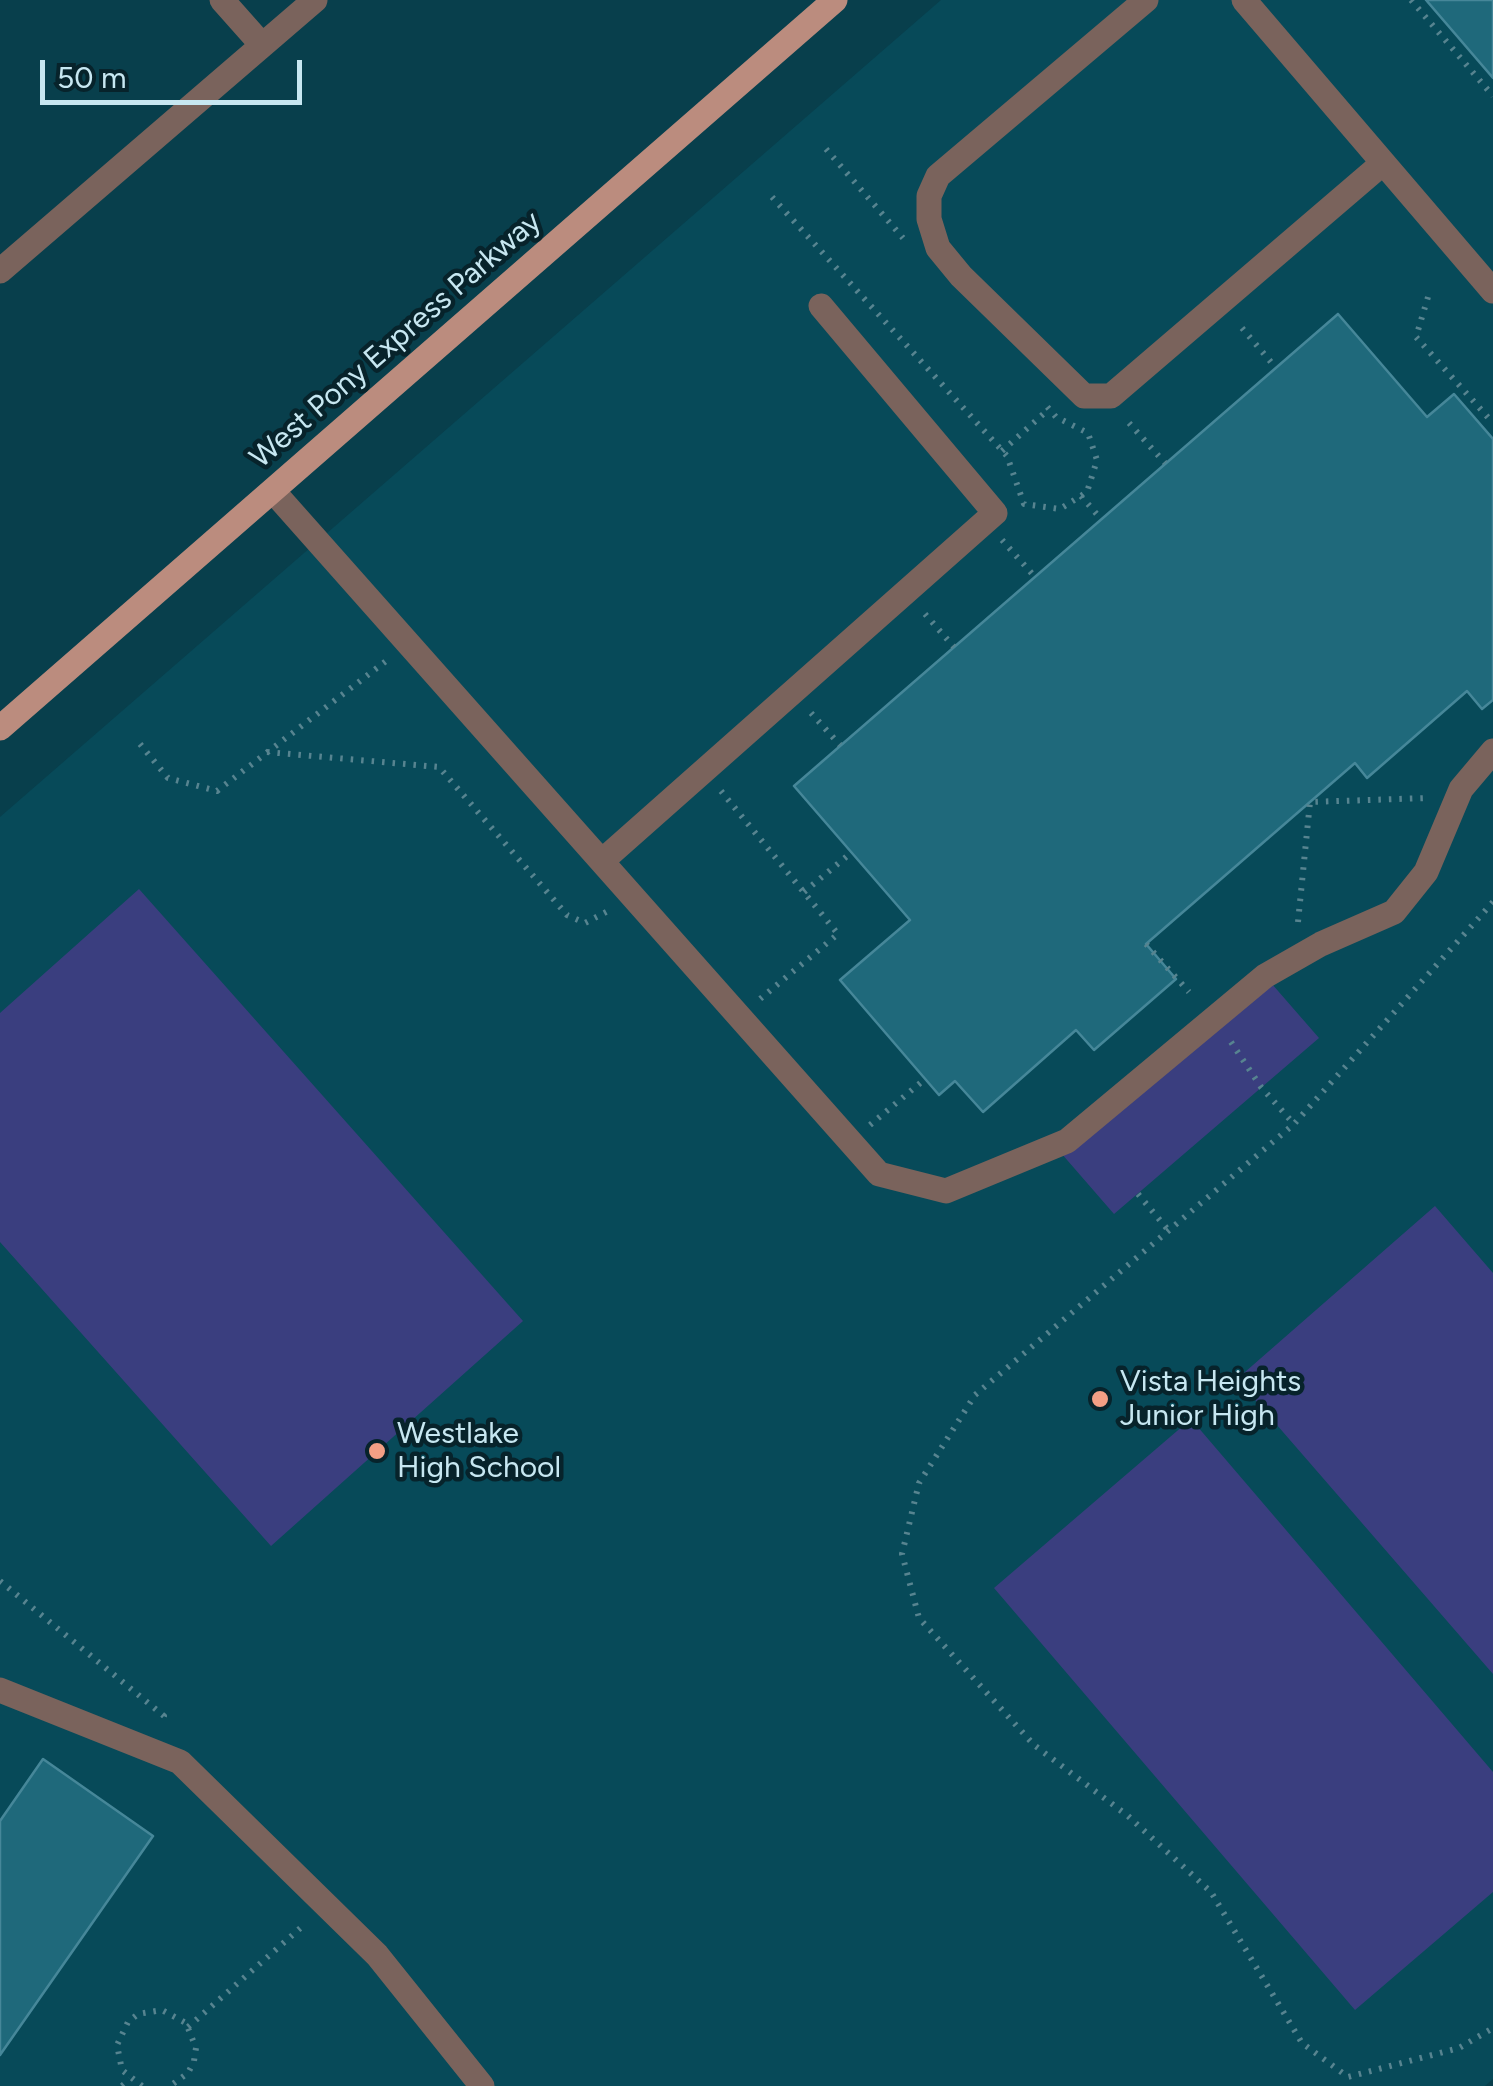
<!DOCTYPE html>
<html>
<head>
<meta charset="utf-8">
<style>
  body { margin:0 }
  #map { position:relative; width:1493px; height:2086px; overflow:hidden; background:#083f4c; font-family:Figtree,sans-serif }
  canvas { display:block }
  .scale { position:absolute; left:40px; top:60px; width:262px; height:45px; box-sizing:border-box; border:5px solid #c7e7f1; border-top:0; padding-left:12px; font-size:30px; line-height:35px; white-space:nowrap; color:#c7e7f1; -webkit-text-stroke:8px #07232b; paint-order:stroke }
</style>
</head>
<body>
<div id="map">
<canvas width="1493" height="2086"></canvas>
<div class="scale">50 m</div>
</div>
<script>
const c = document.querySelector('canvas').getContext('2d');
c.lineJoin = 'round';
function fillPath(path, color) { c.fillStyle = color; c.fill(path, 'evenodd'); }
const poly = rows => new Path2D(rows.map(r => 'M' + r).join(''));
function strokePath(path, color, width, dash) { c.strokeStyle = color; c.lineWidth = width; c.lineCap = dash ? 'butt' : 'round'; c.setLineDash(dash || []); c.stroke(path); }
function drawText(font, color, halo, rows, align = 'center') {
  c.font = font + ' Figtree,sans-serif'; c.lineWidth = 9; c.setLineDash([]); c.textBaseline = 'middle'; c.strokeStyle = halo; c.fillStyle = color; for (const [text, x, y, turn = 0] of rows) {
    c.save(); c.translate(x, y); c.rotate((+turn || 0) * Math.PI / 180); c.textAlign = isNaN(turn) ? turn : align; if (halo) c.strokeText(text, 0, 0); c.fillText(text, 0, 0); c.restore();
  }
}
fillPath(poly([
  [941,0,1493,0,1493,2079,1485,2086,0,2086,0,817]
]), '#074a59');
fillPath(poly([
  [139,889,523,1321,271,1546,0,1242,0,1013],
  [1265,976,1319,1038,1114,1214,1061,1153],
  [1435,1206,1493,1273,1493,1674,1237,1379],
  [1191,1419,1493,1772,1493,1892,1355,2010,994,1588]
]), '#3a3e7f');
const building = poly([
  [1426,0,1493,0,1493,78,1426,0],
  [1338,314,1427,417,1454,394,1493,439,1493,700,1482,709,1467,691,1367,778,1355,763,1146,944,1176,979,1094,1050,1076,1030,983,1112,955,1081,939,1095,840,980,910,920,794,786,1338,314],
  [43,1759,153,1836,0,2055,0,1821,43,1759]
]);
fillPath(building, '#1f697b');
strokePath(building, '#468799', 2.5);
strokePath(poly([
  [1411,0,1493,96],
  [826,149,903,238],
  [772,197,1007,456,1024,504,1060,509,1087,492,1097,460,1088,433,1056,417,1044,403],
  [1428,297,1416,337,1493,423],
  [1242,328,1276,368],
  [1129,423,1165,463],
  [1002,451,1049,409],
  [1081,496,1101,519],
  [1002,540,1035,577],
  [925,614,954,647],
  [811,713,840,745],
  [140,744,168,778,217,791,386,661],
  [267,752,439,767,567,915,585,923,608,911],
  [721,791,838,934,760,999],
  [804,892,852,852],
  [1493,902,1294,1124,975,1395,919,1483,902,1554,919,1618,1034,1745,1128,1816,1211,1892,1302,2043,1348,2077,1459,2048,1493,2028],
  [1298,922,1310,802,1427,798],
  [1146,944,1189,992],
  [1231,1042,1261,1087,1294,1124],
  [870,1125,925,1079],
  [1138,1194,1169,1231],
  [0,1581,164,1716,161,1722],
  [188,2027,305,1924],
  [122,2086,130,2079],
  [142,2086,122,2070,117,2045,128,2022,138,2014,162,2010,186,2023,196,2048,194,2061,188,2073,170,2086]
]), '#578490', 6, [2.5, 8]);
strokePath(poly([
  [222,0,262,45],
  [1146,0,938,176,929,196,929,219,938,248,961,276,1084,396,1111,396,1383,163],
  [1244,0,1493,291],
  [0,271,315,0],
  [273,491,879,1174,946,1191,1067,1141,1265,976,1321,944,1394,912,1426,872,1461,789,1493,751],
  [602,861,995,513,821,306],
  [0,1690,180,1762,377,1955,482,2086]
]), '#7a635c', 25);
strokePath(poly([
  [0,728,835,0]
]), '#bb8c7e', 25);
for (const [x, y, r, color] of [
  [1100,1399,10,"#f39f85"],
  [377,1451,10,"#f39f85"]
]) { const dot = new Path2D(); dot.arc(x, y, r, 0, 2 * Math.PI); c.fillStyle = color; c.fill(dot); strokePath(dot, '#07232b', 4); }
drawText('30px', '#c7e7f1', '#07232b', [
  ["West Pony Express Parkway",396,340,-41]
]);
drawText('30px', '#c7e7f1', '#07232b', [
  ["Vista Heights",1120,1382],
  ["Junior High",1120,1416],
  ["Westlake",397,1434],
  ["High School",397,1468]
], 'left');
</script>
</body>
</html>
